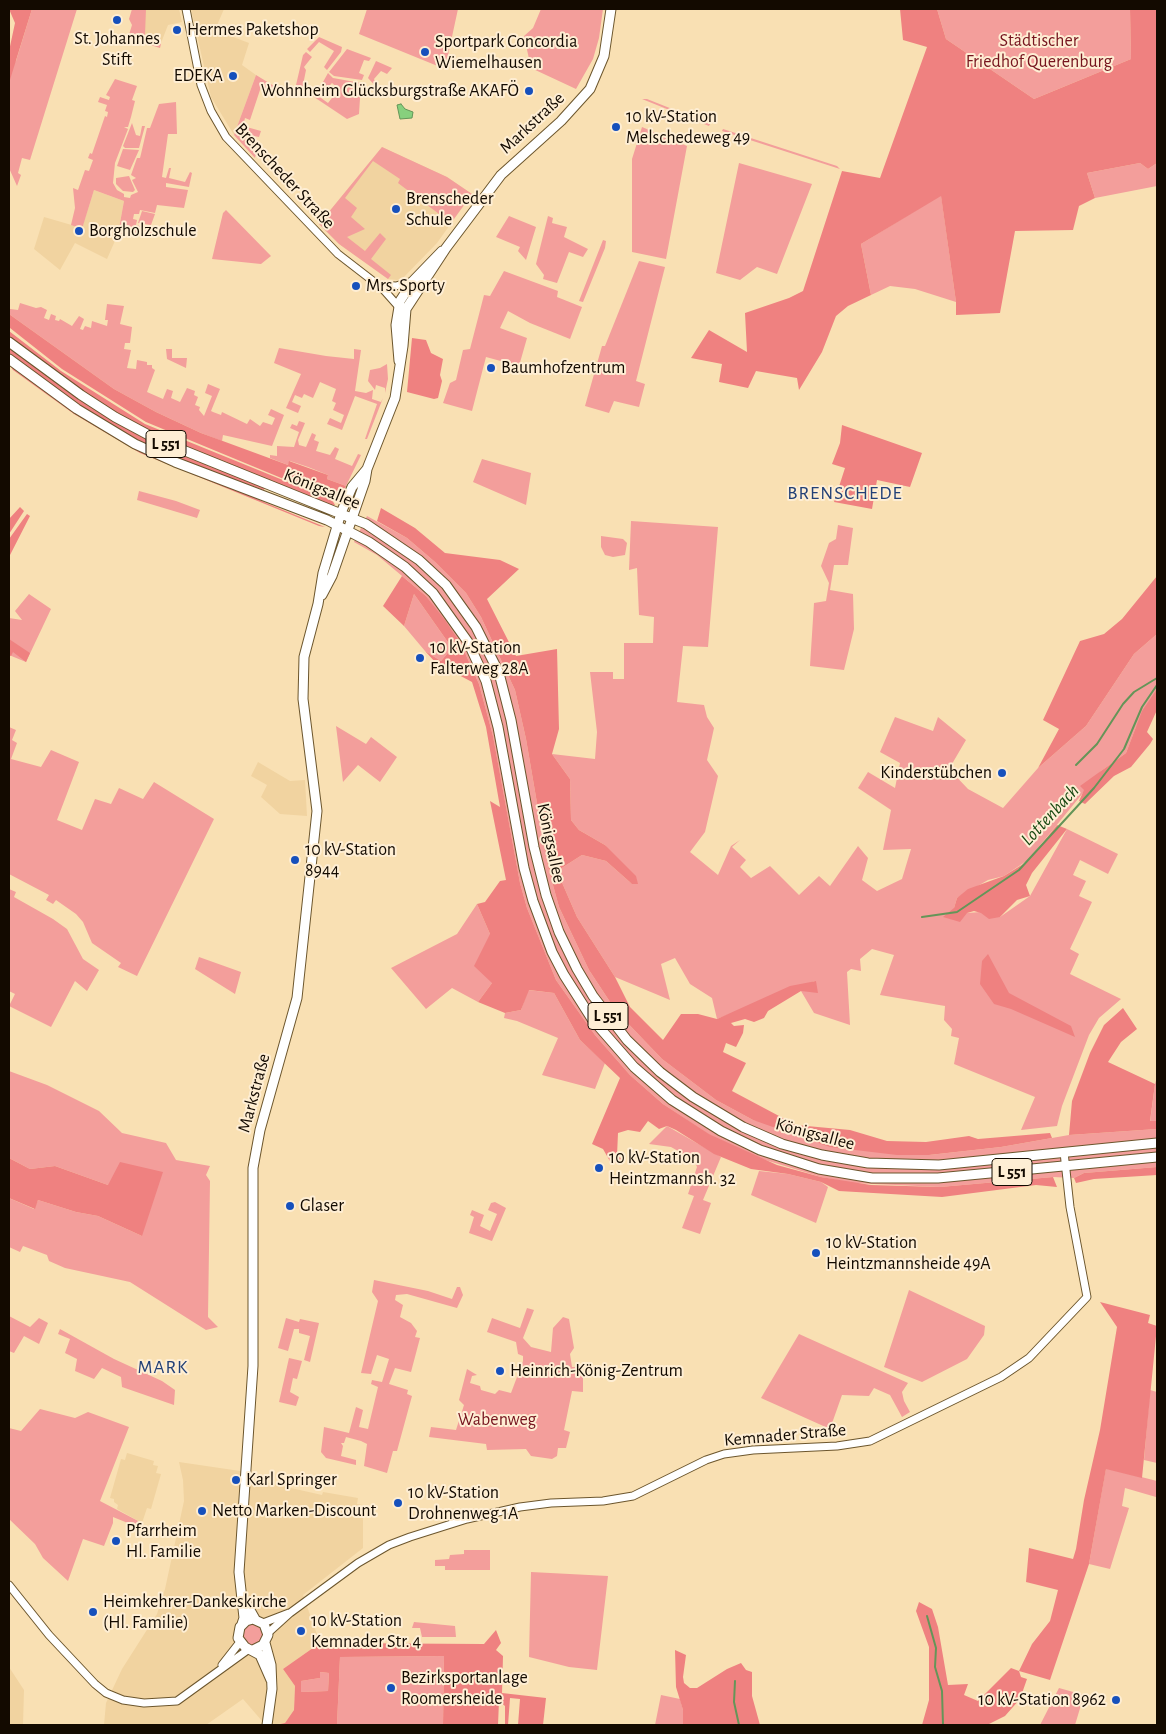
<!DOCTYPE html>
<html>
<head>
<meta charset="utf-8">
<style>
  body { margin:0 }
  #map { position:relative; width:1166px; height:1734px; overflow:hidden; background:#f9e0b3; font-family:"Alegreya Sans",sans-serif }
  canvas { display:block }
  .frame { position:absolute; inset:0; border:10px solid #130a00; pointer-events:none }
</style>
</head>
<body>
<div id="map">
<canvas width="1166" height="1734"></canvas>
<div class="frame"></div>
</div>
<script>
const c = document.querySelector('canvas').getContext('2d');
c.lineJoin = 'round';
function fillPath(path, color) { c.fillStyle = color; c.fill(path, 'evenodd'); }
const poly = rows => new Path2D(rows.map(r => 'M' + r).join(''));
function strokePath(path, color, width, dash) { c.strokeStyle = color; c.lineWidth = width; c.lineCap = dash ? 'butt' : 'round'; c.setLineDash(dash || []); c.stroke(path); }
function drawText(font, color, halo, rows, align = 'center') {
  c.font = font + ' "Alegreya Sans",sans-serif'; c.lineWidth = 4; c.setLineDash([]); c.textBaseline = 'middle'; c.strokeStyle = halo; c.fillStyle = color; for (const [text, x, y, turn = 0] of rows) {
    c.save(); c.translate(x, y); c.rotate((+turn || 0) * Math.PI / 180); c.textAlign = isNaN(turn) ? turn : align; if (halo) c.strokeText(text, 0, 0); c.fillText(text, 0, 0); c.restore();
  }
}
fillPath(poly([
  [145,9,179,9,182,22,168,25,161,43,145,35],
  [191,9,224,9,215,30,249,43,242,65,256,75,234,135,211,97],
  [382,147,447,177,472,194,437,243,403,278,397,280,388,279,339,244,319,224],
  [94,190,124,201,118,234,107,259,75,243,60,270,34,249,44,217,82,228],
  [258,762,290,781,305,780,307,816,280,814,261,797,267,785,251,776],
  [127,1453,154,1461,153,1465,158,1466,156,1473,161,1474,151,1509,147,1508,142,1523,117,1509,118,1505,114,1502,114,1499,110,1498,121,1459,125,1460],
  [179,1462,247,1472,251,1479,322,1495,323,1492,358,1498,357,1504,363,1505,363,1548,303,1595,320,1643,283,1669,295,1686,294,1710,285,1723,275,1724,262,1721,243,1699,206,1725,104,1725,106,1703,122,1669,157,1614,165,1589,184,1501,183,1480],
  [9,1667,24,1690,23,1725,9,1725]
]), '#f1d3a0');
fillPath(poly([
  [32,9,77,9,30,160,22,158,18,173,21,175,17,186,9,168,9,64,16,61],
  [132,9,146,9,145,35,161,44,160,48,128,38,132,25,129,19],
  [367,9,458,9,445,69,359,34],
  [541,9,603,9,599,38,593,59,576,89,531,68,524,36,533,28],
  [937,9,1130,9,1131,59,1034,99,946,39],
  [319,37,342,47,341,52,327,70,324,67,334,51,319,42,310,52,307,49],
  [347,49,371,58,369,61,364,60,359,73,364,75,362,80,334,76,329,72],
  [306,52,312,57,304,67,306,70,303,85,328,103,339,89,332,83,327,88,325,86,323,82,328,73,333,78,361,83,359,114,347,119,296,85,303,55],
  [376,61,392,68,387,74,381,71,374,79,379,90,368,78],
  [256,75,279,89,278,92,261,87,250,120,245,118,243,126,261,131,259,137,254,136,252,141,258,143,255,158,234,135],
  [115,79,137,86,132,100,135,101,131,117,128,127,124,127,128,129,115,163,113,183,117,190,124,194,124,197,130,198,131,195,138,192,132,180,136,178,131,175,137,158,140,158,141,154,147,128,150,128,159,104,176,102,177,134,168,134,162,177,166,178,169,168,171,168,169,178,185,182,190,172,192,173,189,187,166,183,166,187,188,190,184,208,157,205,155,213,140,210,139,214,134,214,133,219,137,220,136,225,151,229,151,231,153,232,152,237,118,234,124,201,94,190,82,229,71,225,75,208,73,188,78,190,85,170,89,171,93,160,88,158,90,153,92,154,105,116,107,117,108,112,105,111,107,105,98,102,100,97,109,100,110,97,106,95],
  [642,99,647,99,710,124,709,126],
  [132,123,136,135,140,136,142,126,145,126,139,148,125,148,123,146],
  [642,127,687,146,666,259,632,252,632,159],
  [723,129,837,166,840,169,722,131],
  [382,147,447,177,472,194,451,223,398,183,400,179,373,161,345,198,357,208,351,217,365,229,347,237,365,251,380,233,386,239,371,259,391,275,388,279,339,244,319,224],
  [123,149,139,150,130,170,117,166],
  [739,163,812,184,777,274,757,267,740,280,716,273],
  [1140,163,1148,169,1157,163,1157,186,1095,198,1087,173],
  [129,176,135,190,133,192,123,191,116,184,116,178],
  [941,195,956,302,915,289,890,286,871,295,861,244],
  [226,210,271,256,261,264,212,259,223,213],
  [142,211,155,214,151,225,138,223],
  [509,216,536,227,526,260,518,251,520,247,496,237],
  [548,216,553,218,552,223,567,227,564,237,588,249,583,257,569,252,557,283,543,279,544,275,536,264],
  [603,240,606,241,605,248,583,302,579,301],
  [639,261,665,267,636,381,645,384,639,407,614,401,609,413,585,406,602,346,605,346],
  [504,271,558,291,557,297,582,307,570,339,530,323,508,311,500,328,527,338,519,366,486,357,472,411,443,403,450,383,456,380,463,350,470,349,484,295,490,296],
  [20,303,36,308,41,307,47,310,44,318,49,320,51,314,56,316,55,320,59,321,60,319,72,326,79,316,84,319,80,329,83,330,85,326,91,328,92,321,107,326,108,320,105,320,107,304,124,306,120,324,132,327,130,343,125,343,124,349,131,350,127,368,136,369,137,360,147,362,147,365,152,365,152,368,155,370,147,392,163,399,167,389,173,391,171,398,180,402,187,388,195,391,194,395,198,397,195,405,200,407,199,410,204,416,212,396,205,393,208,384,220,389,211,411,213,412,221,415,222,412,247,424,250,419,260,426,263,422,272,425,275,418,268,415,271,409,284,415,272,446,223,435,222,441,201,433,156,412,114,389,9,314,10,309,18,310],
  [279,348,326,356,354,359,354,349,361,350,355,391,366,393,373,390,372,399,381,402,383,398,367,439,365,439,377,404,355,396,342,430,327,424,330,418,341,423,344,415,333,410,336,403,332,401,336,389,320,382,313,398,304,394,302,398,295,395,292,402,301,406,298,413,286,408,301,374,274,363],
  [166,349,172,349,172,358,187,358,186,368,167,359],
  [387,364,388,379,385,393,385,388,376,385,375,390,368,381,370,370,380,368],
  [299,421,305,423,298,440,299,445,306,447,312,433,316,435,314,440,319,442,316,451,330,455,335,447,339,449,335,459,352,466,358,454,361,455,346,486,327,479,328,475,308,467,290,461,288,465,270,458,270,455,277,456,277,446,294,447,299,432,290,428,292,424,297,426],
  [482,459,531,473,526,505,473,482],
  [139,491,176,501,200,510,197,518,137,500],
  [367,516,407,538,435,562,466,593,481,617,515,690,526,739,548,867,559,907,589,970,616,1011,662,1059,716,1100,753,1120,929,1155,1001,1147,1069,1135,1157,1129,1157,1167,1084,1173,1074,1178,1053,1177,940,1187,852,1183,821,1177,762,1159,708,1134,663,1104,630,1075,595,1035,556,980,527,908,520,883,493,736,479,684,461,644,426,596,377,555,354,542],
  [631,521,718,527,708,647,683,646,677,702,704,705,707,717,714,728,707,760,718,776,705,832,690,852,718,875,731,846,740,840,732,847,746,860,740,867,751,878,770,866,799,895,819,876,830,886,858,846,868,858,862,880,877,891,902,879,911,849,883,850,891,810,858,788,868,772,895,788,900,763,880,752,895,717,933,731,938,717,966,740,949,769,968,789,1003,808,1038,768,1086,726,1134,654,1157,634,1157,692,1136,727,1126,753,1101,771,1028,860,1004,876,988,880,957,898,954,908,967,913,981,912,1000,917,1030,896,1067,829,1118,854,1108,874,1080,860,1073,875,1086,881,1079,896,1092,902,1070,949,1079,954,1070,974,1121,999,1099,1018,1089,1035,1062,1106,1057,1126,1021,1130,1035,1097,954,1064,959,1038,951,1036,952,1029,944,1020,945,1006,880,995,894,955,872,949,860,959,861,971,851,969,847,972,850,1025,814,1013,801,991,815,981,717,1019,712,998,690,984,675,958,661,964,670,1000,615,977,577,917,557,871,582,855,606,861,632,884,605,845,579,830,571,820,570,779,552,754,595,759,597,732,590,672,613,672,613,679,624,679,624,643,653,643,654,617,639,615,637,568,629,570],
  [838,525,853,528,848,565,834,565,830,590,853,594,854,629,844,670,810,666,814,603,826,601,829,583,821,566,829,543,836,539],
  [601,536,623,539,627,543,625,555,613,557,605,555,601,547],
  [29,594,51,609,26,662,9,655,9,618,22,620,15,611],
  [414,594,452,648,441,661,425,651,404,626],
  [336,726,366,744,371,737,397,757,380,782,358,765,343,782],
  [9,727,16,730,12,740,17,743,11,759,41,767,51,750,79,762,57,820,82,830,95,799,111,804,119,788,143,799,154,782,214,819,137,976,118,967,121,963,92,943,83,922,76,914,56,900,53,904,46,900,49,895,9,874],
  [9,889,16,892,14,897,53,919,67,929,83,959,99,970,87,991,75,981,51,1027,9,1006,15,994,9,991],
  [477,904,490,934,492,983,478,1002,452,988,426,1009,391,968,457,934],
  [199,957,241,972,235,994,195,969],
  [528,990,554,993,580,1040,605,1063,595,1089,542,1075,558,1038,517,1021,504,1018,505,1013,521,1010],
  [9,1071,47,1085,99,1111,122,1133,166,1143,176,1160,210,1166,206,1175,210,1181,208,1317,218,1327,206,1330,130,1282,65,1268,49,1261,47,1255,23,1246,20,1252,9,1247,9,1198,34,1209,38,1200,76,1212,98,1216,142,1236,108,1185,55,1166,30,1169,9,1158],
  [1157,1077,1157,1121,1150,1122,1155,1084],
  [667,1126,721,1157,703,1200,711,1203,700,1234,682,1228,694,1196,688,1194,697,1167,694,1160,671,1147,649,1144],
  [759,1171,788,1174,821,1182,828,1187,816,1223,751,1195],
  [495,1202,506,1208,492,1241,469,1233,474,1217,470,1215,472,1210,484,1215,480,1226,490,1231,497,1214,488,1210,491,1203],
  [374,1280,428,1291,452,1299,457,1287,460,1287,463,1295,457,1308,407,1294,396,1295,395,1300,403,1305,400,1317,411,1323,417,1331,415,1337,420,1338,411,1372,395,1368,389,1384,408,1390,407,1394,412,1396,397,1451,393,1451,387,1473,364,1466,367,1444,361,1441,346,1437,344,1443,341,1443,343,1446,341,1456,356,1460,356,1465,326,1458,321,1452,324,1427,349,1433,356,1407,363,1410,359,1427,368,1429,378,1387,371,1384,372,1380,382,1382,389,1359,377,1355,371,1374,361,1373,378,1301,372,1292],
  [909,1290,985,1326,984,1335,967,1359,922,1382,884,1367],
  [527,1308,534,1310,523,1338,531,1347,551,1352,553,1328,563,1317,569,1319,574,1348,570,1354,572,1367,575,1367,576,1372,583,1377,583,1392,572,1391,564,1430,570,1432,566,1448,558,1448,557,1456,552,1459,531,1456,526,1449,487,1450,486,1444,429,1437,431,1427,456,1430,464,1405,459,1400,467,1369,477,1375,472,1376,470,1383,480,1386,481,1390,495,1394,499,1390,511,1393,523,1361,523,1356,518,1354,516,1342,487,1332,492,1318,520,1328],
  [9,1316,30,1327,39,1318,48,1323,39,1344,24,1336,14,1353,9,1351],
  [286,1318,299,1322,300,1319,319,1323,310,1362,304,1360,310,1336,299,1333,299,1329,294,1329,288,1351,278,1348],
  [60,1329,114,1359,162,1381,175,1390,174,1405,122,1387,121,1377,102,1368,94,1379,75,1371,77,1359,65,1353,70,1339,58,1334],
  [799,1334,908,1383,902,1392,904,1401,910,1412,902,1417,890,1395,874,1388,869,1396,842,1395,830,1429,761,1398],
  [289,1358,302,1361,297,1379,293,1378,290,1392,299,1397,296,1406,279,1402],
  [1150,1390,1157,1392,1157,1463,1144,1460],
  [40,1409,75,1418,88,1412,129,1427,100,1501,142,1523,145,1530,113,1517,113,1523,104,1546,83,1539,68,1581,43,1558,35,1544,9,1519,9,1428,21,1431],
  [1106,1468,1157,1481,1156,1497,1125,1488,1122,1506,1129,1508,1110,1569,1089,1564],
  [464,1550,490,1550,490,1570,445,1570,445,1566,435,1566,435,1560,449,1559,450,1555,464,1554],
  [531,1572,608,1576,597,1670,569,1667,529,1657],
  [253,1622,263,1629,263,1641,252,1647,242,1641,242,1628],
  [414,1622,455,1626,456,1637,422,1637,420,1628,412,1628],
  [444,1656,443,1725,337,1725,340,1657],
  [320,1672,329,1673,328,1691,301,1692,301,1681,320,1678],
  [1059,1688,1084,1695,1075,1725,1040,1725],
  [661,1695,680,1699,683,1710,683,1725,655,1725]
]), '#f39e9b');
fillPath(poly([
  [9,9,32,9,9,83,9,51,15,23],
  [900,9,937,9,946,39,1034,99,1131,59,1130,9,1157,9,1157,163,1148,169,1140,163,1087,173,1095,198,1079,206,1073,230,1015,231,1000,313,956,315,956,302,941,196,861,244,871,295,848,306,836,316,822,352,799,390,797,378,756,371,748,388,719,382,722,364,691,358,709,330,747,352,745,313,789,298,803,291,842,171,880,178,927,47,903,40],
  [9,314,114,389,156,412,201,433,288,465,289,461,328,475,327,479,346,486,342,495,337,499,332,499,146,422,62,369,10,328],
  [9,331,61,371,145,424,332,500,335,505,328,505,182,446,134,425,83,393,9,338],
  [412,338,426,340,431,353,443,359,440,375,442,381,438,398,434,399,407,392],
  [9,347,97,410,265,487,264,490,176,459,137,441,63,396,9,355],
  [9,364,91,422,266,503,325,527,319,526,140,453,74,414,13,370],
  [842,425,922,453,910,487,877,480,872,509,834,502,845,468,832,464,840,443],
  [20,507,24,511,9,534,9,519],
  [381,508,415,528,445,553,500,560,519,569,487,599,516,656,557,649,559,729,552,754,570,779,571,820,579,830,605,845,636,876,638,884,632,884,606,861,582,855,557,871,577,917,615,977,630,1007,663,1040,681,1014,698,1014,717,1019,790,986,816,981,818,993,801,991,768,1011,764,1018,754,1022,745,1019,731,1023,734,1026,744,1025,743,1033,736,1047,726,1043,723,1052,746,1063,732,1091,796,1125,850,1130,887,1141,926,1142,969,1136,978,1139,1050,1133,1052,1138,1001,1147,929,1155,897,1155,830,1147,753,1120,716,1100,662,1059,616,1011,589,970,559,907,548,867,526,739,515,690,481,617,466,593,435,562,407,538,377,521],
  [27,514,30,516,9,557,9,539],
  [402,576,426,596,445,620,461,644,479,684,493,736,520,883,527,908,556,980,595,1035,630,1075,663,1104,709,1134,777,1165,821,1177,871,1185,940,1187,1053,1177,1057,1187,1036,1185,942,1197,839,1191,821,1182,788,1174,751,1169,714,1154,676,1130,667,1126,659,1129,648,1121,640,1132,628,1130,618,1133,617,1156,623,1159,621,1163,611,1163,603,1149,592,1144,620,1078,580,1040,554,993,529,990,521,1010,505,1013,478,1002,492,983,474,966,490,934,477,904,485,902,500,881,506,880,490,801,500,807,486,727,472,682,436,663,425,651,441,661,452,648,414,594,404,626,383,606],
  [1157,576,1157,634,1134,654,1086,726,1038,768,1059,729,1043,720,1080,641,1104,634,1122,619],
  [9,639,30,653,26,662,13,652,11,656,9,655],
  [1157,689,1157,710,1147,732,1153,739,1150,744,1131,767,1114,776,1085,804,1079,801,1084,790,1080,786,1126,753,1142,711],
  [1057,825,1067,829,1032,873,1026,885,1030,896,1017,900,1000,917,989,919,981,913,974,911,967,913,960,922,943,917,954,908,957,898,968,889,1004,876,1028,861],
  [988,954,1009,993,1071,1026,1075,1037,1011,1009,994,1004,980,984,982,961],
  [1123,1008,1137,1029,1121,1042,1108,1062,1155,1084,1150,1121,1157,1121,1157,1129,1069,1135,1072,1101,1090,1053,1104,1025],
  [9,1158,30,1169,55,1166,108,1185,120,1162,163,1172,142,1236,98,1216,76,1212,38,1200,35,1209,9,1198],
  [1157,1167,1157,1175,1094,1179,1076,1183,1074,1178,1084,1173],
  [1100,1302,1150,1315,1148,1323,1157,1326,1142,1478,1106,1469,1089,1564,1050,1680,1019,1671,1021,1677,1027,1679,1020,1699,1005,1716,987,1725,922,1725,929,1700,929,1647,916,1611,919,1602,932,1609,938,1627,948,1685,968,1684,964,1695,978,1701,1011,1668,1019,1671,1032,1644,1050,1621,1058,1590,1026,1582,1029,1548,1073,1559,1076,1549,1084,1500,1100,1430,1117,1327],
  [496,1630,501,1643,496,1650,503,1656,502,1693,546,1698,543,1725,518,1725,520,1699,510,1698,508,1725,505,1725,505,1706,499,1701,498,1725,443,1725,444,1656,340,1657,337,1725,275,1725,285,1723,294,1710,295,1686,283,1669,320,1643,484,1644],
  [320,1672,329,1673,328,1691,301,1692,301,1681,320,1678],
  [675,1650,686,1655,683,1677,684,1683,690,1688,697,1688,727,1669,741,1663,746,1670,752,1672,752,1696,760,1725,683,1725,683,1710,676,1687]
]), '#ef8180');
const water = poly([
  [401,104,405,109,413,112,412,118,400,119,397,105,401,104]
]);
fillPath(water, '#87d07d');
strokePath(water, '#649558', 1);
strokePath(poly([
  [1076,765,1097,744,1123,704,1134,692,1157,678],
  [922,917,957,912,1019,870,1094,788,1124,749,1142,707,1157,685],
  [927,1616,936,1648,935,1667,942,1691,943,1725],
  [735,1681,734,1702,739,1725]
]), '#649558', 2);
const minor = poly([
  [186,9,201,85,211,111,226,137,338,254,382,288,398,306],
  [378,285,396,286,413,281],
  [9,1585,49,1635,95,1684,106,1693,123,1700,144,1703,177,1701,249,1649],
  [263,1623,289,1613],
  [268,1633,290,1613,358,1563,389,1545,410,1537,467,1519,520,1507,551,1503,603,1501,633,1496,706,1460,724,1454,753,1450,837,1446,870,1441,1001,1377,1029,1358,1087,1297,1070,1207,1064,1152],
  [222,1665,240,1642]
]);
const major = poly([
  [9,342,81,395,115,417,158,440,366,524,419,560,446,585,476,627,499,673,511,720,534,847,546,895,559,932,577,969,593,996,627,1040,660,1072,693,1097,743,1127,782,1144,822,1155,868,1163,939,1165,1157,1143],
  [9,359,77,409,135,444,175,462,327,520,369,542,405,567,433,593,468,642,486,681,498,727,524,868,533,901,552,952,564,975,592,1019,634,1067,672,1100,721,1131,760,1150,819,1169,872,1178,938,1178,1157,1157],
  [399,361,396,325,400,301,413,281,442,251],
  [322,595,332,576,365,481,367,469,395,398,403,346,406,309,446,248,501,175,561,121,590,89,604,56,611,9],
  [242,1596,255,1619],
  [242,1624,244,1618,239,1572,253,1366,253,1168,260,1130,297,998,317,811,303,699,304,657,318,604,323,573,341,513,352,487,367,469],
  [265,1643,271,1665,272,1689,267,1725],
  [253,1650,263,1645,268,1635,264,1624,253,1619,246,1621,240,1627,238,1638,245,1647,260,1655,271,1680]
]);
strokePath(minor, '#6c562d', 9);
strokePath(major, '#6c562d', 11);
strokePath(minor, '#fff', 7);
strokePath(major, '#fff', 9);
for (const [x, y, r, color] of [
  [117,20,5,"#1650bc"],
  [177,30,5,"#1650bc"],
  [425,52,5,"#1650bc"],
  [233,76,5,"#1650bc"],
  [529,91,5,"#1650bc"],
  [616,127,5,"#1650bc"],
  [396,209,5,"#1650bc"],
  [79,231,5,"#1650bc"],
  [356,286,5,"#1650bc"],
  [491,368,5,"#1650bc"],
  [420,658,5,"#1650bc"],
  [1002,773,5,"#1650bc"],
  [295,860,5,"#1650bc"],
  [599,1168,5,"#1650bc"],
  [290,1206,5,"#1650bc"],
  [816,1253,5,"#1650bc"],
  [500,1371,5,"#1650bc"],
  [236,1480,5,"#1650bc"],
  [398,1503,5,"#1650bc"],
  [202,1511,5,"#1650bc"],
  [116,1541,5,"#1650bc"],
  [93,1612,5,"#1650bc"],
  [301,1631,5,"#1650bc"],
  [391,1688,5,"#1650bc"],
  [1116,1700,5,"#1650bc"]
]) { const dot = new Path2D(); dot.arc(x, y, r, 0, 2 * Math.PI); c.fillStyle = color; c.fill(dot); strokePath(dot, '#feeed4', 2); }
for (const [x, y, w] of [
  [166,444,40],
  [608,1016,40],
  [1012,1172,40]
]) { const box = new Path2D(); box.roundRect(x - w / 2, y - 13.5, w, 27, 4); c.fillStyle = '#feeed4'; c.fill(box); strokePath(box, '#130a00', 1); }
drawText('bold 16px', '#130a00', null, [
  ["L 551",166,444],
  ["L 551",608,1016],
  ["L 551",1012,1172]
]);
drawText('18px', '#130a00', '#feeed4', [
  ["Hermes Paketshop",187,30],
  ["St. Johannes",117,39,"center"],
  ["Stift",117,60,"center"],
  ["Sportpark Concordia",435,42],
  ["Wiemelhausen",435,63],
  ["EDEKA",223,76,"right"],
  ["Wohnheim Glücksburgstraße AKAFÖ",519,91,"right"],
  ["10 kV-Station",626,117],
  ["Melschedeweg 49",626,138],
  ["Brenscheder",406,199],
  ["Schule",406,220],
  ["Borgholzschule",89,231],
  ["Mrs. Sporty",366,286],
  ["Baumhofzentrum",501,368],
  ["10 kV-Station",430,648],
  ["Falterweg 28A",430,669],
  ["Kinderstübchen",992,773,"right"],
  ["10 kV-Station",305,850],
  ["8944",305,871],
  ["10 kV-Station",609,1158],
  ["Heintzmannsh. 32",609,1179],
  ["Glaser",300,1206],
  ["10 kV-Station",826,1243],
  ["Heintzmannsheide 49A",826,1264],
  ["Heinrich-König-Zentrum",510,1371],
  ["Karl Springer",246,1480],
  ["10 kV-Station",408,1493],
  ["Drohnenweg 1A",408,1514],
  ["Netto Marken-Discount",212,1511],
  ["Pfarrheim",126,1531],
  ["Hl. Familie",126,1552],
  ["Heimkehrer-Dankeskirche",103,1602],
  ["(Hl. Familie)",103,1623],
  ["10 kV-Station",311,1621],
  ["Kemnader Str. 4",311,1642],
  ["Bezirksportanlage",401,1678],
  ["Roomersheide",401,1699],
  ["10 kV-Station 8962",1106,1700,"right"]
], 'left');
drawText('18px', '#76141e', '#feeed4', [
  ["Städtischer",1039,41],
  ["Friedhof Querenburg",1039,62],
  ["Wabenweg",497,1420]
]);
drawText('18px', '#130a00', '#feeed4', [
  ["Markstraße",532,123,-43],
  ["Brenscheder Straße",285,176,47],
  ["Königsallee",322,489,22],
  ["Königsallee",551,843,78],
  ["Markstraße",254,1093,-75],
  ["Königsallee",815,1134,15],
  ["Kemnader Straße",785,1435,-5]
]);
c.letterSpacing = '1px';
drawText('19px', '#224076', '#feeed4', [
  ["BRENSCHEDE",845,493],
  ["MARK",163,1367]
]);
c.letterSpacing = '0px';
drawText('italic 19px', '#164710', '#feeed4', [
  ["Lottenbach",1050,815,-47]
]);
</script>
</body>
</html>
